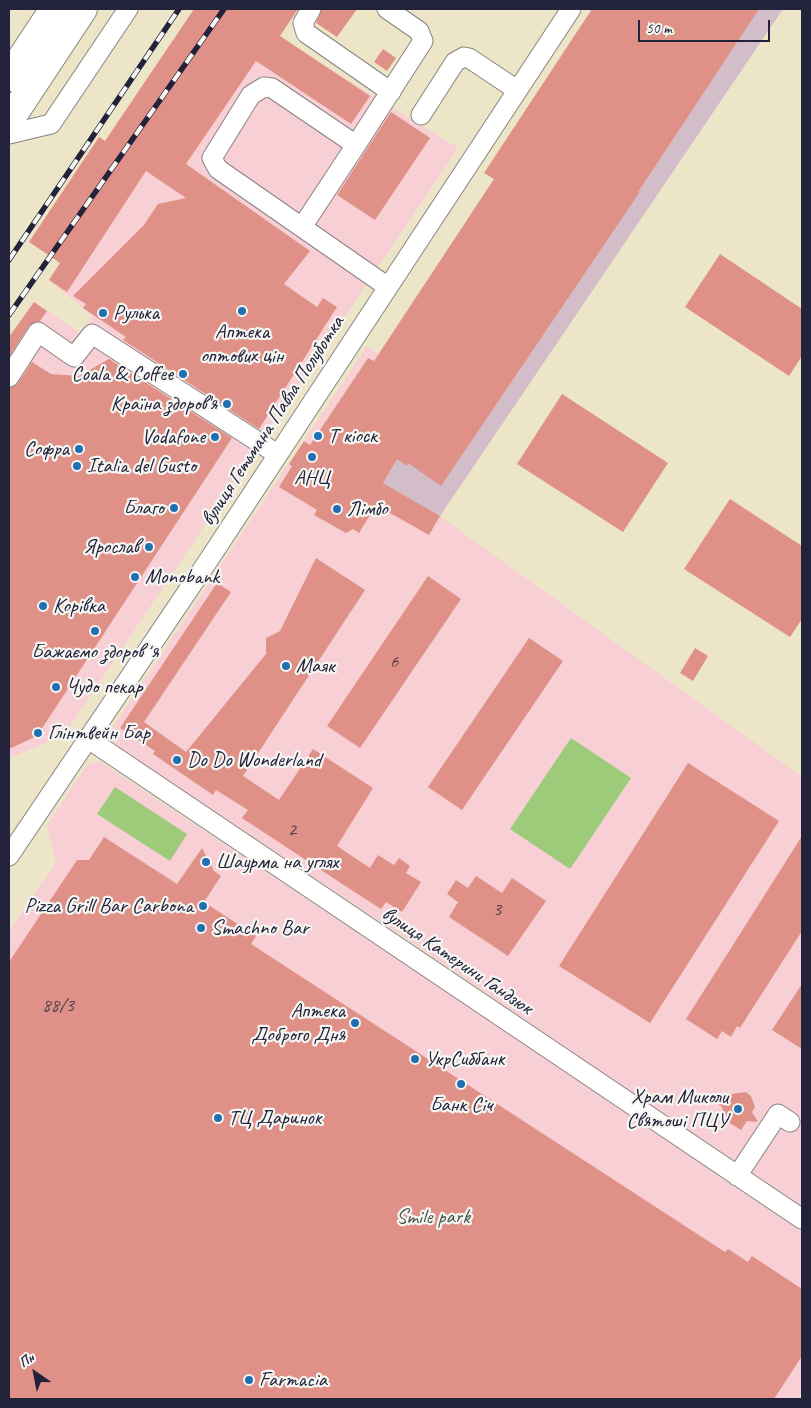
<!DOCTYPE html>
<html>
<head>
<meta charset="utf-8">
<style>
  body { margin:0 }
  #map { position:relative; width:811px; height:1408px; overflow:hidden; background:#ece5c8; font-family:Caveat,sans-serif }
  canvas { display:block }
  .frame { position:absolute; inset:0; border:10px solid #22223b; pointer-events:none }
  .north { position:absolute; left:10px; top:1348px; width:50px; height:50px; -webkit-text-stroke:4px #f6f6f2; paint-order:stroke; rotate:327deg; font-size:14px; font-weight:700; line-height:20px; text-align:center; color:#22223b }
  .north::after { content:''; display:block; margin:auto; width:18px; height:22px; background:#22223b; clip-path:polygon(50% 0,100% 100%,50% 72%,0 100%) }
  .scale { position:absolute; left:638px; top:20px; width:132px; height:22px; box-sizing:border-box; border:2px solid #22223b; border-top:0; padding-left:6px; font-size:15px; line-height:18px; white-space:nowrap; color:#22223b; -webkit-text-stroke:4px #f6f6f2; paint-order:stroke }
</style>
</head>
<body>
<div id="map">
<canvas width="811" height="1408"></canvas>
<div class="frame"></div>
<div class="north">Пн</div>
<div class="scale">50 m</div>
</div>
<script>
const c = document.querySelector('canvas').getContext('2d');
c.lineJoin = 'round';
function fillPath(path, color) { c.fillStyle = color; c.fill(path, 'evenodd'); }
const poly = rows => new Path2D(rows.map(r => 'M' + r).join(''));
function strokePath(path, color, width, dash) { c.strokeStyle = color; c.lineWidth = width; c.lineCap = dash ? 'butt' : 'round'; c.setLineDash(dash || []); c.stroke(path); }
function drawText(font, color, halo, rows, align = 'center') {
  c.font = font + ' Caveat,sans-serif'; c.lineWidth = 4.5; c.setLineDash([]); c.textBaseline = 'middle'; c.strokeStyle = halo; c.fillStyle = color; for (const [text, x, y, turn = 0] of rows) {
    c.save(); c.translate(x, y); c.rotate((+turn || 0) * Math.PI / 180); c.textAlign = isNaN(turn) ? turn : align; if (halo) c.strokeText(text, 0, 0); c.fillText(text, 0, 0); c.restore();
  }
}
fillPath(poly([
  [236,11,458,148,64,735,9,758,9,337,34,302,82,334,93,316,49,280,126,161],
  [367,346,386,359,366,463,802,777,802,1207,746,1171,413,943,118,748,112,740,111,730],
  [99,761,802,1226,802,1391,797,1399,9,1399,9,931,56,863,47,825,87,765]
]), '#f7cfd5');
fillPath(poly([
  [617,9,783,9,440,516,383,483,388,475,332,440]
]), '#d2bdc8');
fillPath(poly([
  [571,738,631,778,570,869,510,829],
  [115,787,187,834,170,861,97,814]
]), '#9dcb79');
fillPath(poly([
  [194,9,298,9,280,36,370,96,351,124,256,61,186,164,310,251,284,284,317,307,323,298,337,307,259,429,123,340,126,337,83,308,86,304,73,296,144,225,158,204,186,198,146,171,67,292,49,280,60,263,29,242,99,137,105,141],
  [322,9,357,9,337,37,316,23],
  [592,9,759,9,638,192,639,193,441,486,408,463,407,466,397,459,383,483,440,516,429,535,376,505,359,533,353,529,346,533,314,515,317,510,279,487,292,466,289,464,304,441,310,445,368,358,374,361,494,179,484,173],
  [383,49,396,58,387,71,374,62],
  [391,112,430,138,375,220,337,195],
  [720,254,802,309,802,356,789,376,685,307],
  [34,302,47,311,40,321,29,326,9,357,9,337],
  [109,359,232,438,37,736,9,749,9,388,18,383,32,362,51,374,79,376],
  [562,394,668,463,623,532,517,464],
  [730,499,802,546,802,619,790,637,684,569],
  [316,558,365,590,243,776,279,800,313,749,373,788,337,846,370,868,378,855,394,865,399,858,410,866,406,873,421,882,402,912,386,902,381,909,353,891,242,818,248,810,216,790,213,795,153,754,155,751,120,728,217,583,231,592,144,722,186,752,266,654,266,638,280,631],
  [428,576,461,599,360,748,327,726],
  [529,638,563,661,462,810,428,787],
  [695,648,708,656,693,681,680,673],
  [688,763,779,821,650,1023,559,966],
  [802,836,802,931,740,1028,737,1026,731,1037,722,1031,717,1039,686,1019],
  [104,837,177,884,202,848,214,871,221,876,204,902,256,936,251,944,725,1252,728,1249,748,1262,752,1256,802,1289,802,1356,774,1399,9,1399,9,962,77,860,89,860],
  [476,876,502,893,512,878,546,901,508,956,449,917,458,902,447,894,456,880,468,888],
  [802,984,802,1049,772,1030],
  [746,1092,751,1096,755,1107,752,1112,758,1122,747,1121,741,1130,725,1120,722,1107,709,1097]
]), '#df9188');
const minor = poly([
  [311,9,303,23,306,33,391,92],
  [387,9,419,31,423,41,356,145,272,88,264,87,251,95,212,158,218,169,388,287],
  [421,115,455,62,464,57,469,58,517,90],
  [9,134,51,124,128,9],
  [302,227,356,145],
  [9,377,38,332,74,357,92,334,277,454],
  [87,738,802,1219],
  [9,856,210,558,571,9],
  [737,1176,778,1114,790,1122]
]);
const highway = poly([
  [9,77,54,9],
  [9,121,83,9]
]);
strokePath(minor, '#878482', 21);
strokePath(highway, '#878482', 30);
strokePath(minor, '#fff', 19);
strokePath(highway, '#fff', 28);
const rail = poly([
  [9,260,179,9],
  [9,315,224,9]
]);
strokePath(rail, '#22223b', 5.5);
strokePath(rail, '#f6f6f2', 4, [11]);
for (const [x, y, r, color] of [
  [242,311,5,"#1f6fb2"],
  [103,313,5,"#1f6fb2"],
  [183,374,5,"#1f6fb2"],
  [227,404,5,"#1f6fb2"],
  [318,436,5,"#1f6fb2"],
  [215,437,5,"#1f6fb2"],
  [79,449,5,"#1f6fb2"],
  [312,457,5,"#1f6fb2"],
  [77,466,5,"#1f6fb2"],
  [174,508,5,"#1f6fb2"],
  [337,509,5,"#1f6fb2"],
  [149,547,5,"#1f6fb2"],
  [135,577,5,"#1f6fb2"],
  [43,606,5,"#1f6fb2"],
  [95,631,5,"#1f6fb2"],
  [286,666,5,"#1f6fb2"],
  [56,687,5,"#1f6fb2"],
  [38,733,5,"#1f6fb2"],
  [177,760,5,"#1f6fb2"],
  [206,862,5,"#1f6fb2"],
  [203,906,5,"#1f6fb2"],
  [201,928,5,"#1f6fb2"],
  [355,1023,5,"#1f6fb2"],
  [415,1059,5,"#1f6fb2"],
  [461,1084,5,"#1f6fb2"],
  [738,1109,5,"#1f6fb2"],
  [218,1118,5,"#1f6fb2"],
  [249,1380,5,"#1f6fb2"]
]) { const dot = new Path2D(); dot.arc(x, y, r, 0, 2 * Math.PI); c.fillStyle = color; c.fill(dot); strokePath(dot, '#f6f6f2', 2); }
drawText('19px', '#513e4e', null, [
  ["6",394,662],
  ["2",292,830],
  ["3",497,910],
  ["88/3",58,1006]
]);
drawText('21px', '#22223b', '#f6f6f2', [
  ["Рулька",113,313],
  ["Аптека",242,332,"center"],
  ["оптових цін",242,356,"center"],
  ["Coala & Coffee",173,374,"right"],
  ["Країна здоров'я",217,404,"right"],
  ["Т кіоск",328,436],
  ["Vodafone",205,437,"right"],
  ["Софра",69,449,"right"],
  ["Italia del Gusto",87,466],
  ["АНЦ",312,478,"center"],
  ["Благо",164,508,"right"],
  ["Лімбо",347,509],
  ["Ярослав",139,547,"right"],
  ["Monobank",145,577],
  ["Корівка",53,606],
  ["Бажаємо здоровʼя",95,652,"center"],
  ["Маяк",296,666],
  ["Чудо пекар",66,687],
  ["Глінтвейн Бар",48,733],
  ["Do Do Wonderland",187,760],
  ["Шаурма на углях",216,862],
  ["Pizza Grill Bar Carbona",193,906,"right"],
  ["Smachno Bar",211,928],
  ["Аптека",345,1011,"right"],
  ["Доброго Дня",345,1035,"right"],
  ["УкрСиббанк",425,1059],
  ["Храм Миколи",728,1097,"right"],
  ["Святоші ПЦУ",728,1121,"right"],
  ["Банк Січ",461,1105,"center"],
  ["ТЦ Даринок",228,1118],
  ["Farmacia",259,1380]
], 'left');
drawText('21px', '#22223b', '#f6f6f2', [
  ["вулиця Гетьмана Павла Полуботка",273,421,-57],
  ["вулиця Катерини Гандзюк",457,961,34]
]);
drawText('21px', '#47554e', '#f6f6f2', [
  ["Smile park",433,1217]
]);
</script>
</body>
</html>
